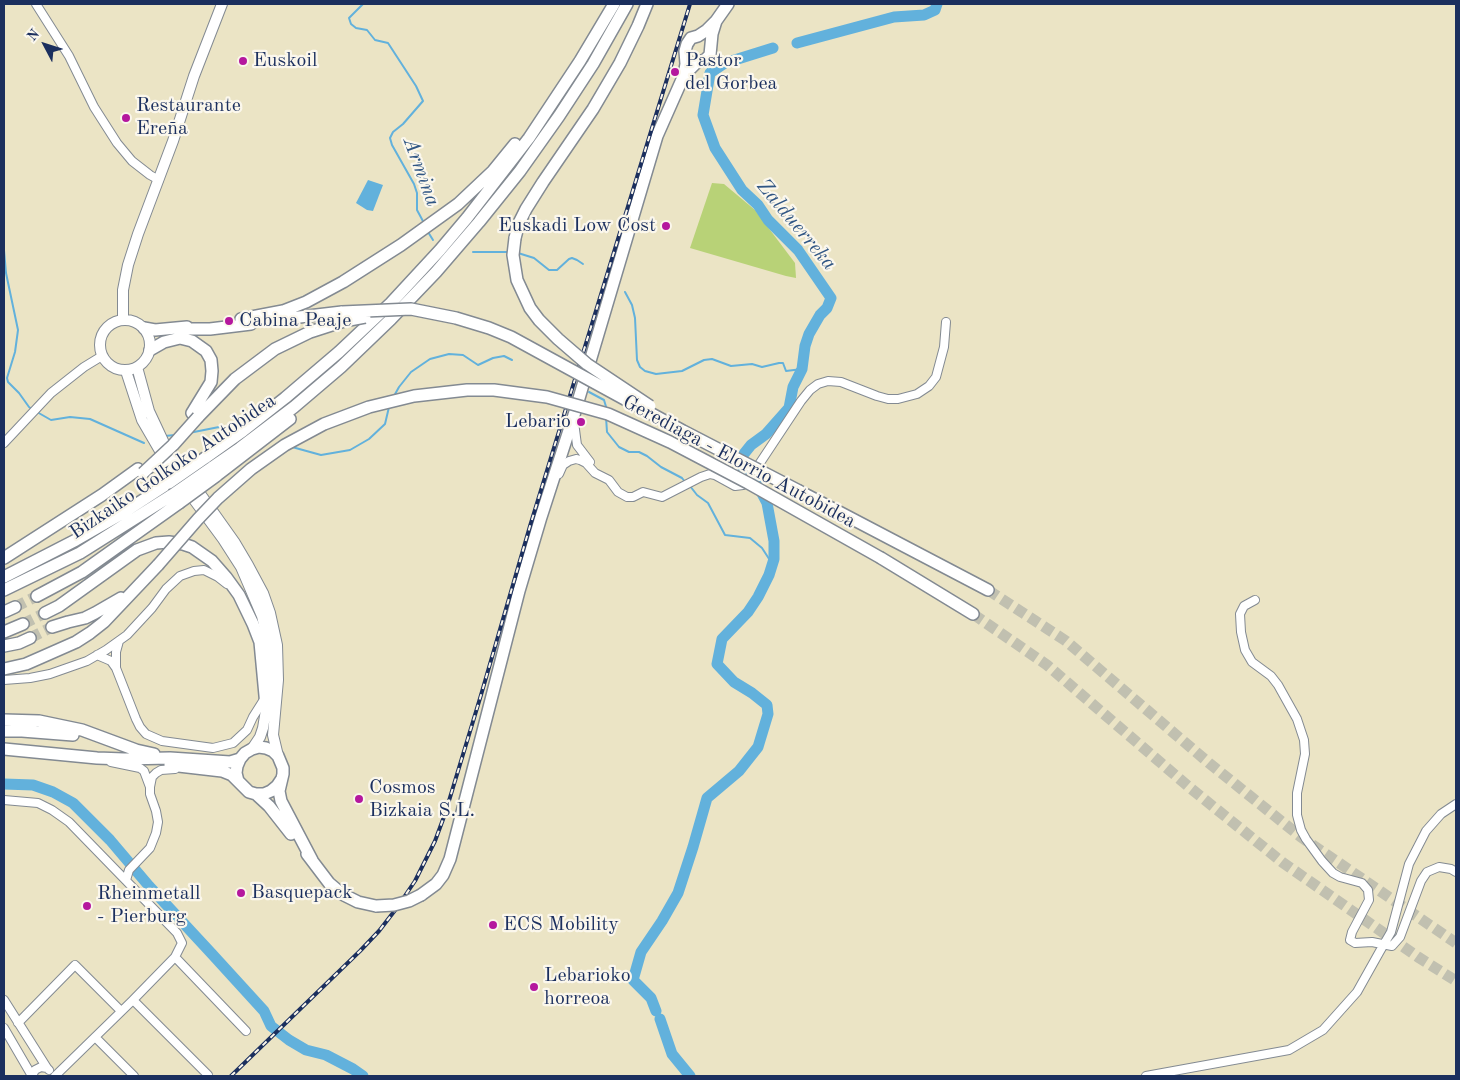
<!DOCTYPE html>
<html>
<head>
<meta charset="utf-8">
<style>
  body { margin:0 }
  #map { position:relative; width:1460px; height:1080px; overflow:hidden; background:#ebe4c5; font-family:"Old Standard TT",serif }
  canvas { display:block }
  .frame { position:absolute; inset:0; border:5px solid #1b2f5e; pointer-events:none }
  .north { position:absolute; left:20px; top:20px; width:50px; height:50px; -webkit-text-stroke:4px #fbf7ec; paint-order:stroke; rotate:310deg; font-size:14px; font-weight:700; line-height:20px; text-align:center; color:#1b2f5e }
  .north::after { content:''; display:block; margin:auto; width:18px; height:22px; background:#1b2f5e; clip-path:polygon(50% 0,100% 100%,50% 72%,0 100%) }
</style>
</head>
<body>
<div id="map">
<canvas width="1460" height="1080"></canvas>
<div class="frame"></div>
<div class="north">N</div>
</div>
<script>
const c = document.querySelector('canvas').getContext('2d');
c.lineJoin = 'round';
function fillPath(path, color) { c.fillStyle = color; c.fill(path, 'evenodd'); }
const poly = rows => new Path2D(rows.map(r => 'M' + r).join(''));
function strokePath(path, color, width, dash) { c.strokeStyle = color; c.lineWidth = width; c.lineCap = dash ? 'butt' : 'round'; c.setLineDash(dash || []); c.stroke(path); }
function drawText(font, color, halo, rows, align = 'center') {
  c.font = font + ' "Old Standard TT",serif'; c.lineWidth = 4.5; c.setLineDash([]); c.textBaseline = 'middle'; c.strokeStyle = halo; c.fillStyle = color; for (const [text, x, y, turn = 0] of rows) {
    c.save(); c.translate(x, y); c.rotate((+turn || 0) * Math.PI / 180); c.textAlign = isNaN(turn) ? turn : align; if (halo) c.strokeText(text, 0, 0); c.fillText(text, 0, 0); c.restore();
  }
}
fillPath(poly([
  [712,183,724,184,755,210,795,263,796,278,786,276,690,248]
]), '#b8d277');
fillPath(poly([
  [368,180,383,185,373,211,367,210,356,203]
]), '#62b1dc');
strokePath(poly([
  [363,4,349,18,351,24,356,28,367,30,375,40,388,43,416,86,423,101,403,124,393,132,390,138,392,145,414,184,417,193,417,210,424,223],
  [4,194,4,202],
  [428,232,433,240],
  [4,250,6,273,18,330,15,352,7,378,8,382,19,393,29,407,33,410],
  [473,252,508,252],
  [518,253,534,258,549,270,557,270,569,259,572,258,577,260,583,264],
  [625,292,632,305,635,318,637,360,640,367,645,371,656,374,682,371,704,360,712,359,731,366,752,364,762,367,779,363,783,363,786,371,802,369],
  [589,392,604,400,607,410],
  [394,396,399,387,411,372,430,359,449,354,463,355,478,365,493,358,504,356,512,360],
  [37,412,51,420,70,417,90,419,144,443],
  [606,417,607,432,619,447,629,452,639,452,647,456,661,467,682,478,686,483],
  [189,433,219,427,228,429],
  [165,436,175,435],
  [292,447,321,455,350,450,369,439,385,424,389,407],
  [690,486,697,495,708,503,725,535,750,538,762,548,773,565]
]), '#62b1dc', 2);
strokePath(poly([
  [797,43,894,17,924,15,935,10,937,4],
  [4,784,33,785,53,792,73,803,110,840,149,886,212,954,264,1011,271,1026,289,1040,306,1050,326,1055,353,1069,363,1076],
  [656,1011,651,998,633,980,641,952,662,921,678,893,693,847,707,798,739,771,758,747,768,714,767,705,752,693,734,682,717,664,722,639,748,612,758,597,769,575,774,559,774,541,767,503,758,486,751,477,744,470,739,460,751,445,766,434,789,408,793,387,802,369,805,346,809,334,820,315,827,308,831,298,798,250,768,220,758,205,742,190,715,148,703,115,710,73,725,63,773,48],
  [660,1019,672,1054,690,1076]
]), '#62b1dc', 11);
strokePath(poly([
  [988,590,1066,641,1209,763,1301,837,1456,943],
  [15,607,37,596],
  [973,614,1047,665,1189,787,1282,862,1418,957,1456,981],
  [23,624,45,613],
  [30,638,52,627]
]), '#c1c0b0', 11, [11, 5.5]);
const minor = poly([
  [36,4,69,56,94,107,117,143,132,161,150,175,159,180],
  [574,422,577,445,590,462],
  [4,443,51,393,84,367,102,356],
  [559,474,563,465,569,461,576,459,580,460,586,463,595,473,609,480,618,492,627,497,633,497,643,492,662,497,701,477,710,474,715,475,735,486,743,485,748,481,801,401,810,390,818,384,828,381,841,382,877,396,888,399,898,399,917,394,929,386,936,377,944,347,946,322],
  [1255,600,1244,606,1240,614,1241,632,1245,650,1252,662,1271,676,1278,685,1297,719,1304,740,1305,754,1297,793,1297,815,1301,830,1306,839,1322,861,1333,873,1340,877,1362,883,1368,890,1369,900,1352,932,1350,940,1355,943,1372,942,1392,946,1400,937,1421,881,1427,872,1439,867,1451,869,1456,872],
  [119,641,116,652,116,668,136,719,140,727,146,734,162,741,213,748,233,743,247,730,253,717,265,698],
  [97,655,111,661,116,668],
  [4,680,30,678,50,674,87,661,106,650,127,635,152,608,166,589,180,576,194,571,204,570,218,577,227,584],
  [111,762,140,768,144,771,150,787,150,794,156,811,158,822,156,833,150,848,129,870,126,880],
  [150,787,152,777,156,773,161,770,175,769],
  [4,800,38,803,52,810,69,822,177,933,182,943,175,957],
  [4,1000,47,1068],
  [133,1000,175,957,246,1031],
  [18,1023,75,965,121,1011],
  [4,1028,32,1076],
  [95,1037,134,1076],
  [32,1076,35,1070,41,1067,47,1068,49,1070],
  [55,1076,133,1000,208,1075],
  [1146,1076,1289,1050,1323,1030,1357,992,1380,951,1391,932,1409,864,1426,831,1441,814,1456,804]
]);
const major = poly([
  '100 345a25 25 0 1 1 50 0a25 25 0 1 1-50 0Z',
  [123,320,123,290,128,265,138,234,173,141,194,76,222,4],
  [137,367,149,411,164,443,235,543,248,565,263,593,270,613,277,645,278,680,273,735,278,756],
  [126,371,142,420,167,463,223,539,241,567,262,616,269,647,270,686,263,728,260,737,252,749]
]);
const highway = poly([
  [684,75,686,64,685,51,687,44,691,38,698,36,707,30,716,21,728,4],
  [515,238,519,223,526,209,543,182,593,109,620,63,638,26,647,4],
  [241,319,283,311,306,302,343,282,401,245,458,204,493,171,515,144],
  [274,320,342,312],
  [144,328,155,330,187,327],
  [181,328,188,329,210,329,251,324],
  [150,350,164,342,180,338,192,341,206,351,211,360,212,371,211,382,192,413],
  [198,417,235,379,275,349,310,332,344,321],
  [205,458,243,431,285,398,339,352,391,303,440,250,467,218,529,138,580,61,614,4],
  [211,468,240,448,294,407,341,367,391,319,436,272,479,222,520,171,559,116,593,64,627,4],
  [216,476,290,419],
  [799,491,988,590],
  [4,558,102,495,138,469],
  [881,558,973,614],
  [4,577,76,540,123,513,169,483],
  [4,590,80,553,172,495],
  [37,596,82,572,179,503],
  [4,612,15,607],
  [45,613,59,606,137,550,156,543,169,542,183,544,192,547,212,561,226,577,239,595,253,624,260,642,266,706],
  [52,627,68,622,85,618,95,613,121,598],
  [4,632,23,624],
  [4,646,19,643,30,638],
  [4,669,26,664,42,657,76,642,90,633,104,622,158,565],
  [4,720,39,721,82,730,136,750,154,754],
  [4,731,22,731,73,735],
  [4,749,97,758,124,759,170,758,230,762,240,759],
  [170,765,222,771,232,775,249,792,256,794,264,794,271,791,277,786,281,780],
  [238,781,236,773,237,766,240,759,245,753,252,749,259,747,266,748,273,751,278,756,283,768,283,774,279,791,281,801,312,860],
  [256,794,269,806,291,834],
  [307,854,329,883,342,894,358,902,376,906],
  [421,895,436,884,443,875,450,859,519,591,541,517,574,415,657,136,684,75,697,62,705,60,710,55,712,34,716,21]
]);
strokePath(minor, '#838a92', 10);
strokePath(major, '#838a92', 12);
strokePath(highway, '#838a92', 14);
strokePath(minor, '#fff', 8);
strokePath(major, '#fff', 10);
strokePath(highway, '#fff', 11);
const rail = poly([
  [231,1076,360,951,379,931,396,909,415,881,435,841,445,814,481,695,530,526,690,4]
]);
strokePath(rail, '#1b2f5e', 4);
strokePath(rail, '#fbf7ec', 2, [5.5]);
const highwayBridge = poly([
  [515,238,513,255,517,280,530,308,539,320,558,339,587,364,650,406],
  [342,312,411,309,456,318,489,328,511,337,683,431,799,491],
  [344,321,365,317],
  [143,473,173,445,198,417],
  [169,483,205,458],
  [172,495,211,468],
  [179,503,216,476],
  [158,565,198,519,218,498,251,469,285,445,324,424,369,407,414,396,467,390,494,390,547,397,608,414,670,442,748,483,881,558],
  [376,906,394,905,409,901,421,895]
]);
strokePath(highwayBridge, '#838a92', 14, []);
strokePath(highwayBridge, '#fff', 11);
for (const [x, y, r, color] of [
  [243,61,5,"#b5179e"],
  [675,72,5,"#b5179e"],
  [126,118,5,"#b5179e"],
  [666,226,5,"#b5179e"],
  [229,321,5,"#b5179e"],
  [581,422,5,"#b5179e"],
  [359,799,5,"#b5179e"],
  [241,893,5,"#b5179e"],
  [87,906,5,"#b5179e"],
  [493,925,5,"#b5179e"],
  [534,987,5,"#b5179e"]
]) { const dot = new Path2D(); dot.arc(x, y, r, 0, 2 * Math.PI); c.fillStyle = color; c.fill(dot); strokePath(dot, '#fbf7ec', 2); }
drawText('20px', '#1b2f5e', '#fbf7ec', [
  ["Euskoil",253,61],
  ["Pastor",685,61],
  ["del Gorbea",685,84],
  ["Restaurante",136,106],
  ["Ereña",136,129],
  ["Euskadi Low Cost",656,226,"right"],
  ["Cabina Peaje",239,321],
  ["Lebario",571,422,"right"],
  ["Cosmos",369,788],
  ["Bizkaia S.L.",369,811],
  ["Basquepack",251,893],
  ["Rheinmetall",97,894],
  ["- Pierburg",97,917],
  ["ECS Mobility",503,925],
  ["Lebarioko",544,976],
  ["horreoa",544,999]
], 'left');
drawText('20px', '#1b2f5e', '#fbf7ec', [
  ["Gerediaga - Elorrio Autobidea",739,462,28],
  ["Bizkaiko Golkoko Autobidea",173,467,-34]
]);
drawText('italic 21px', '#305684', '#fbf7ec', [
  ["Armina",421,172,70],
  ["Zalduerreka",796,225,50]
]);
</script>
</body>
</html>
